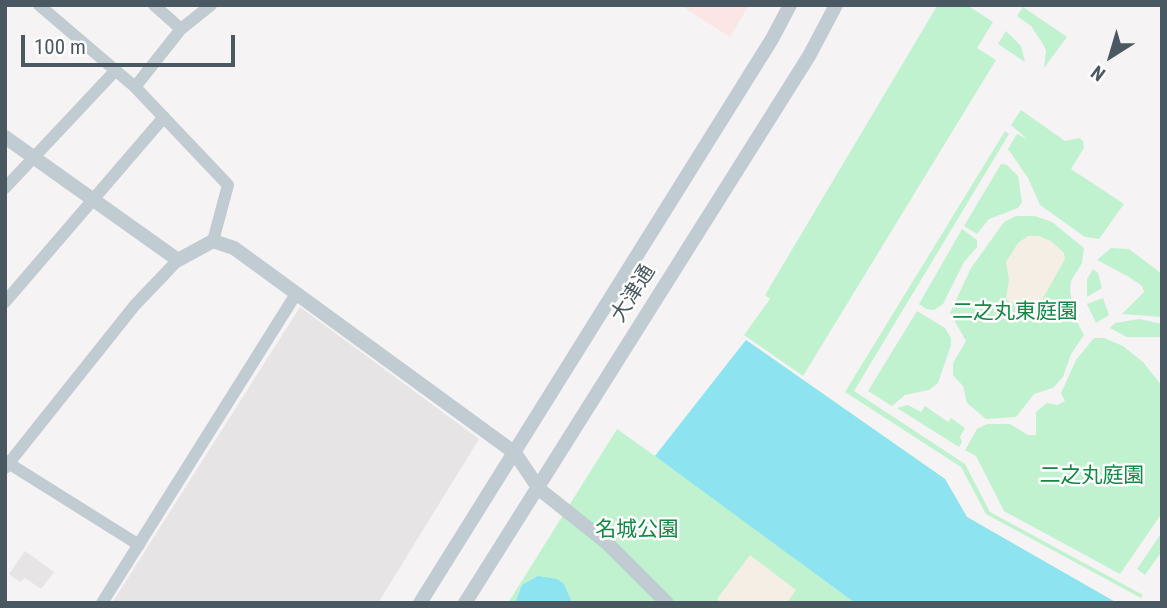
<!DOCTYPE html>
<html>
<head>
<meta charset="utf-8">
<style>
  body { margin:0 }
  #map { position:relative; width:1167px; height:608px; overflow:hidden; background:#f5f3f3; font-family:"Roboto Condensed",sans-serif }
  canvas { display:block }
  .frame { position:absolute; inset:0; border:7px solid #495861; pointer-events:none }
  .north { position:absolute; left:1076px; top:21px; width:70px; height:70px; -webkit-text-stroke:5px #fff; paint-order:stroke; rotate:217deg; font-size:19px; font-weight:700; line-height:28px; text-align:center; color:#495861 }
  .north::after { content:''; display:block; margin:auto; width:24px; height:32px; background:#495861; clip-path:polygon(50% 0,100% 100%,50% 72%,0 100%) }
  .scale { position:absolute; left:21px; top:35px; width:214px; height:32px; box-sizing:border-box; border:4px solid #495861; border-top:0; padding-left:9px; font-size:21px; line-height:24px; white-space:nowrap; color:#495861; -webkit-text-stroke:5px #fff; paint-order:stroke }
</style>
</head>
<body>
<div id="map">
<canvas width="1167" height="608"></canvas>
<div class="frame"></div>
<div class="north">N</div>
<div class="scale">100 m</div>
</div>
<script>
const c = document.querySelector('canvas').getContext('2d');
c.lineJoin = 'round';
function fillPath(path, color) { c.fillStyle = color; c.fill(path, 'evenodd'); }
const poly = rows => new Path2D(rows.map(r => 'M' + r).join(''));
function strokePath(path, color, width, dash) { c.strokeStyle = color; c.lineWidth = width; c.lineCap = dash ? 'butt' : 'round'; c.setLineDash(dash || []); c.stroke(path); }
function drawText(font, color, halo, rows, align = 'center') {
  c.font = font + ' "Roboto Condensed","Noto Sans JP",sans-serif'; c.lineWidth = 5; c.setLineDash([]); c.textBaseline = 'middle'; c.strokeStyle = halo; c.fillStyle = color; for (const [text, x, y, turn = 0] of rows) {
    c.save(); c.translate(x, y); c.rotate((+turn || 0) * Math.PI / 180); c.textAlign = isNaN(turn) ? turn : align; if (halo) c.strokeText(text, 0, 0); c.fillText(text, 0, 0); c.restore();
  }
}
fillPath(poly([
  [300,307,479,439,378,603,112,603],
  [25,551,54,572,41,589,25,578,20,582,9,574]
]), '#e6e4e5');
fillPath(poly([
  [680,5,749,5,730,37]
]), '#fce5e5');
fillPath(poly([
  [967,5,993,22,977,48,996,60,803,376,744,335,770,299,765,295,937,6],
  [1023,7,1067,37,1044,68,1046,51,1043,44,1031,26,1017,16],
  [1006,31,1021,46,1025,62,998,44],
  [1021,110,1065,141,1079,138,1083,141,1084,148,1071,169,1124,204,1099,239,1085,237,1040,205,1028,178,1008,149,1017,134,1027,139,1011,125],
  [1005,131,1009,134,854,391,965,464,990,512,1143,595,1141,598,986,514,961,467,845,392],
  [1001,164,1007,165,1018,176,1022,202,1018,208,989,219,977,234,964,226],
  [1035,216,1052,222,1084,248,1082,263,1071,281,1070,291,1075,318,1084,335,1071,354,1063,377,1053,388,1034,394,1016,417,986,419,967,403,963,386,953,375,953,363,966,341,950,313,971,268,1004,222,1016,216],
  [962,229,977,240,977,247,964,262,943,304,934,310,926,309,919,304],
  [1111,248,1129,249,1162,274,1162,317,1122,314,1144,292,1142,286,1129,277,1097,260],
  [1093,269,1098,273,1102,288,1087,297,1087,279],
  [1103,298,1109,315,1096,323,1087,304],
  [917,311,945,328,951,338,951,345,938,383,929,390,905,395,892,406,868,391],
  [1139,319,1162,324,1162,337,1127,337,1110,328,1115,323],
  [1094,338,1104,338,1123,346,1143,362,1162,386,1162,513,1120,574,1004,511,976,456,965,450,977,429,987,424,1010,424,1028,435,1036,435,1036,412,1047,403,1057,405,1065,401,1061,393,1076,360],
  [746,340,945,479,967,517,1117,603,790,555,855,603,508,603,617,429,655,456],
  [908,405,921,412,925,406,948,422,951,418,965,428,960,437,962,442,959,447,897,408],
  [1162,532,1162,551,1145,575,1137,569]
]), '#c1f2d0');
fillPath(poly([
  [1028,236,1039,236,1051,241,1064,253,1065,259,1043,298,1032,303,1022,300,1011,303,1006,299,1009,280,1006,262,1018,243],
  [750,555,796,590,787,603,722,603,717,599]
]), '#f5eee4');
fillPath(poly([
  [746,340,945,479,967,517,1117,603,855,603,655,456],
  [538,576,557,579,564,584,572,603,515,603,522,585]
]), '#8de4f0');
strokePath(poly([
  [39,5,135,87,228,185,213,241],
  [154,5,181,29],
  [135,87,181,29,211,5],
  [5,188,115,71],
  [5,302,164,117],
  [5,461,139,545],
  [5,468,135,305,178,260],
  [102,603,296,294]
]), '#c0cbd2', 12);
strokePath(poly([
  [5,137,178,260,213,241,234,248,515,453,539,489,607,543,667,603],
  [420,603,772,39,790,5],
  [465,603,809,56,836,5]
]), '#c0cbd2', 14);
drawText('21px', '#495861', '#fff', [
  ["大津通",634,294,-58]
]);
drawText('21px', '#148844', '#fff', [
  ["二之丸東庭園",1015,313],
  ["二之丸庭園",1092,477],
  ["名城公園",637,531]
]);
</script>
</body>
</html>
